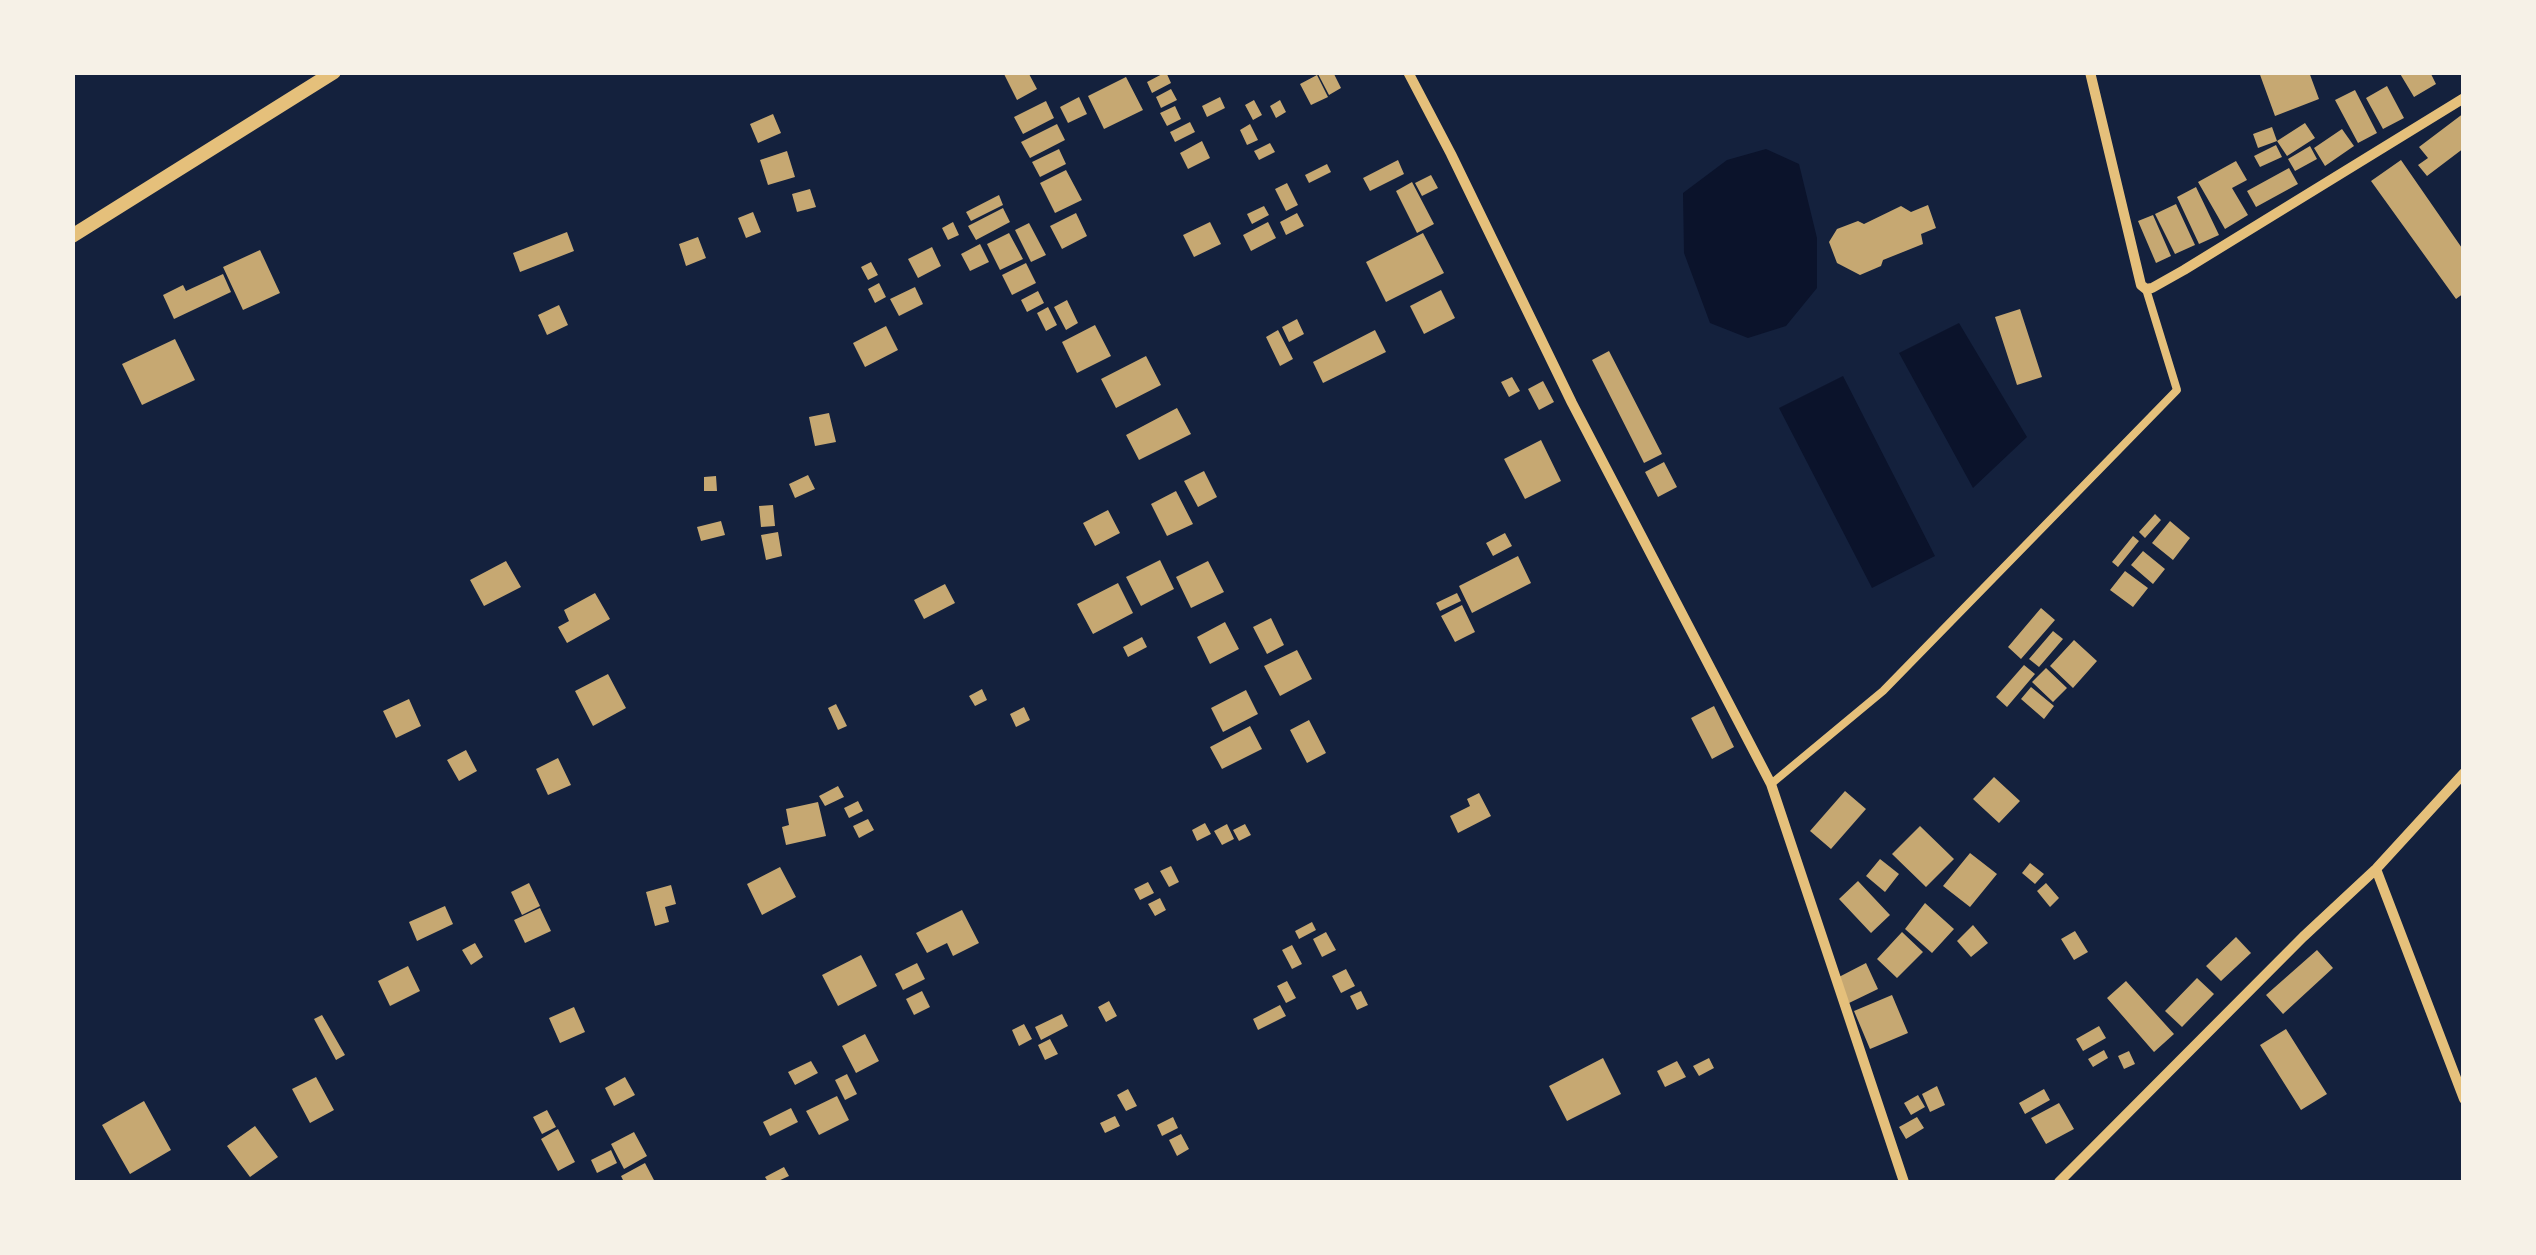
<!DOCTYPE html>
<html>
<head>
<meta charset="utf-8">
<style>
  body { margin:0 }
  #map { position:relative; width:2536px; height:1255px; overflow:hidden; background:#14213d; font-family:Karla,sans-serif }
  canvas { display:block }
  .frame { position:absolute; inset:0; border:75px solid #f6f1e7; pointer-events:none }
</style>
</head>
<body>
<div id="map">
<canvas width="2536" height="1255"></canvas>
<div class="frame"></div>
</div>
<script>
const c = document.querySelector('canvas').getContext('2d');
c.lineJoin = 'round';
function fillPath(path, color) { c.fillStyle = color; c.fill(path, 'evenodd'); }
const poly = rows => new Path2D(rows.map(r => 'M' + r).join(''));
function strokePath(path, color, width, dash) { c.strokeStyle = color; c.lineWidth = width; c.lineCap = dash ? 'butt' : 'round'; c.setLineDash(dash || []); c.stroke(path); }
fillPath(poly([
  [1766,149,1799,164,1817,238,1817,288,1786,326,1748,338,1710,323,1684,253,1683,193,1727,160],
  [1959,323,2027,437,1973,488,1899,353],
  [1843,376,1935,556,1872,588,1779,408]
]), '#0b132b');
fillPath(poly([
  [1008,72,1028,72,1037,89,1017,100,1004,74],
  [1166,72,1171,83,1152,93,1147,82],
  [1322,72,1333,72,1341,88,1329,95,1318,74],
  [2259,72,2309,72,2319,99,2275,116],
  [2399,72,2430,72,2436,84,2414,97],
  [1317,75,1328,97,1311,105,1300,84],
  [1126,77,1143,110,1104,129,1088,96],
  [2387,86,2404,118,2383,129,2366,98],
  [1171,89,1177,100,1161,108,1156,97],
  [2355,90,2377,133,2358,143,2335,100],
  [1079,97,1087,114,1068,123,1060,107],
  [1220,97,1225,108,1207,117,1202,106],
  [1254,100,1262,115,1253,120,1245,105],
  [1280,100,1286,112,1276,118,1270,106],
  [1046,101,1054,118,1023,134,1014,117],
  [1175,106,1181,119,1167,126,1160,113],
  [2464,113,2464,148,2427,176,2418,165,2428,158,2419,147],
  [773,114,781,133,758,143,750,124],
  [1190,122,1195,132,1175,142,1170,132],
  [2305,123,2315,138,2287,156,2277,141],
  [1057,124,1065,140,1030,158,1021,142],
  [1250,124,1258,140,1247,145,1240,130],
  [2272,127,2277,141,2258,148,2253,134],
  [2342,129,2354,146,2325,166,2314,148],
  [1202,141,1210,158,1188,169,1180,153],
  [1270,143,1275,152,1259,160,1254,151],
  [2276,145,2282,157,2260,167,2254,156],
  [2310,146,2317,159,2295,171,2288,159],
  [1059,149,1066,164,1040,177,1032,162],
  [787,151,795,177,768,185,760,160],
  [1398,160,1404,174,1370,191,1363,178],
  [2401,160,2464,251,2464,293,2456,299,2371,181],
  [2236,161,2247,180,2232,188,2248,215,2225,229,2198,182],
  [1327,164,1331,172,1309,183,1305,175],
  [2289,168,2298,184,2256,207,2247,191],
  [1066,170,1082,200,1055,213,1040,183],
  [1431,175,1438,188,1422,196,1415,183],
  [1412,182,1434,224,1417,233,1396,191],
  [1287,183,1298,205,1286,211,1275,189],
  [2196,187,2219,235,2199,244,2177,197],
  [810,189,816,207,797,212,792,194],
  [999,195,1003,205,971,221,966,212],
  [2176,204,2195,245,2175,254,2155,214],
  [1928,205,1936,228,1921,234,1923,244,1883,260,1881,266,1860,275,1837,263,1829,242,1837,229,1858,221,1864,224,1901,206,1911,212],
  [1264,206,1269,215,1252,224,1247,214],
  [1003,208,1010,222,976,240,968,226],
  [753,212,761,232,746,238,738,218],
  [1076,213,1087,236,1062,249,1050,226],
  [1297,213,1304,226,1286,235,1280,222],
  [2153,215,2171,256,2156,263,2138,221],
  [953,222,959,235,948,240,942,228],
  [1210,222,1221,244,1194,257,1183,235],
  [1268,222,1276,238,1251,251,1243,235],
  [1029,223,1046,255,1031,262,1015,230],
  [567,232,574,251,520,272,513,253],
  [1009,233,1023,259,1000,270,987,244],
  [1423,233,1444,273,1386,302,1366,262],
  [698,237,706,258,686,266,679,244],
  [980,244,989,262,970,271,961,254],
  [932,247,941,266,918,278,908,259],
  [260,250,280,293,243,310,223,267],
  [871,262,878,275,868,280,861,267],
  [1026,263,1036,283,1012,295,1002,275],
  [223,274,231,292,174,319,163,295,183,285,186,291],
  [879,283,886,297,875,303,868,289],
  [915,287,923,304,899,316,890,299],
  [1441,290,1455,318,1424,334,1410,306],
  [1038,291,1044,303,1027,312,1021,300],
  [1067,300,1078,323,1066,330,1054,307],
  [559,305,568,325,547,335,538,315],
  [1048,307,1057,325,1046,331,1037,313],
  [2020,309,2042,377,2017,385,1995,317],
  [1297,319,1304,334,1289,342,1282,327],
  [1095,325,1111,356,1077,373,1062,342],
  [886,326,898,350,865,367,853,343],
  [1278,330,1293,359,1280,366,1266,337],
  [1375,330,1386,352,1323,383,1313,362],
  [175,339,195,380,142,405,122,364],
  [1609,351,1662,454,1644,463,1592,360],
  [1146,356,1161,385,1116,408,1101,379],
  [1512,377,1520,391,1509,397,1501,382],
  [1543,381,1554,402,1539,410,1528,389],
  [1177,408,1191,434,1139,460,1126,435],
  [829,413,836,442,815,446,809,417],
  [1541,440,1561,481,1525,499,1504,459],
  [1664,462,1677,487,1658,497,1645,472],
  [1204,471,1217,497,1198,507,1184,481],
  [808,475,815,489,795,498,789,484],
  [716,476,717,491,704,491,704,477],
  [1176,491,1193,524,1167,536,1151,504],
  [773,505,775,526,761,527,759,506],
  [1108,510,1120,533,1095,546,1083,523],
  [2155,514,2161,520,2145,538,2139,532],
  [721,521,725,535,701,541,697,527],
  [2170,521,2190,538,2173,560,2152,543],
  [778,532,782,556,766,560,761,535],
  [1505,533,1512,546,1493,556,1486,543],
  [2133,536,2139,541,2118,567,2112,562],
  [2143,551,2165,569,2153,584,2131,565],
  [1518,556,1531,583,1472,613,1459,586],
  [1160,560,1174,589,1141,606,1126,577],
  [506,561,521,587,484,606,470,580],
  [1208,561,1224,592,1191,608,1176,577],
  [2125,571,2148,588,2133,607,2110,590],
  [1118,583,1133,613,1093,634,1077,604],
  [945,584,955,603,924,619,914,600],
  [595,593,610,619,567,643,558,627,569,621,564,610],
  [1457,593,1461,601,1440,611,1436,603],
  [1462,605,1475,632,1455,642,1441,616],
  [2041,608,2055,620,2021,659,2008,647],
  [1271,618,1284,645,1267,654,1253,627],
  [1225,622,1239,649,1210,664,1197,637],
  [2053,631,2063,639,2039,667,2029,659],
  [1142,637,1147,647,1128,657,1123,647],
  [2074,640,2097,661,2073,688,2050,666],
  [1297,650,1312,679,1280,696,1264,666],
  [2024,665,2035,674,2007,707,1996,697],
  [2046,668,2067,688,2053,702,2032,682],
  [608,674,626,708,593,726,575,691],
  [2031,687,2054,706,2044,719,2021,699],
  [982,689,987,700,975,706,969,696],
  [1246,690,1258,714,1223,732,1211,708],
  [409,699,421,726,396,738,383,711],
  [836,704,847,726,838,730,828,708],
  [1714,706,1734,747,1712,759,1691,718],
  [1024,707,1030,720,1016,727,1010,714],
  [1309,720,1326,753,1307,763,1290,730],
  [1250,726,1262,749,1222,769,1210,747],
  [466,750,477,771,459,781,447,760],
  [558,758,571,785,548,795,536,769],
  [1994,777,2020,801,1999,823,1973,799],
  [838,786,844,797,825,806,819,796],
  [1845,791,1866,809,1831,849,1810,831],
  [1479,793,1491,816,1458,833,1450,816,1470,806,1467,799],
  [858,801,863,811,849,818,844,808],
  [818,802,826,836,786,845,782,827,789,825,786,809],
  [868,819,874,830,859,838,853,826],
  [1205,823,1211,834,1197,841,1192,830],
  [1227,824,1234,839,1222,845,1214,831],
  [1245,824,1251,835,1239,841,1233,830],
  [1920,826,1954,859,1926,887,1892,854],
  [1970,853,1997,874,1970,907,1943,886],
  [1880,859,1899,874,1885,892,1866,876],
  [2030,863,2044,874,2035,884,2022,873],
  [1171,866,1179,882,1169,887,1160,871],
  [780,867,796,897,762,915,747,884],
  [1858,881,1890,915,1871,933,1839,899],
  [1148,882,1154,893,1140,900,1134,889],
  [529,883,540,906,522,915,511,892],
  [2046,883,2059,898,2050,907,2037,891],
  [671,885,676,904,665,907,669,922,655,926,646,892],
  [1160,898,1166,910,1155,916,1148,904],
  [1925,903,1954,929,1932,953,1905,929],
  [445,906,453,924,417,941,409,922],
  [540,908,551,931,525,943,514,920],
  [962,910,979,943,953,956,947,943,927,953,916,933],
  [1312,922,1316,930,1299,939,1295,931],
  [1973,925,1988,943,1971,957,1957,941],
  [2075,931,2088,952,2074,960,2061,939],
  [1326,932,1336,950,1322,957,1313,939],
  [1902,932,1923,952,1897,978,1877,959],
  [2236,937,2251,953,2221,981,2206,966],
  [475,943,483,957,471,965,462,950],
  [1292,945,1302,964,1292,969,1282,950],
  [2317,950,2333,968,2283,1014,2266,995],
  [861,955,877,986,838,1006,822,975],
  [917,963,925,979,903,990,895,974],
  [1866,963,1878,989,1849,1003,1837,978],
  [408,966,420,991,390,1006,378,981],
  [1346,969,1355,986,1341,993,1332,976],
  [2197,978,2214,994,2182,1027,2165,1011],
  [1287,981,1296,998,1286,1003,1277,986],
  [2126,981,2174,1034,2154,1052,2107,998],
  [922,991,930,1007,914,1015,906,999],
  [1361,991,1368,1005,1357,1010,1350,996],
  [1892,995,1908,1033,1870,1049,1854,1011],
  [1109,1001,1117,1016,1106,1022,1098,1007],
  [1280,1005,1286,1016,1258,1030,1253,1019],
  [574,1007,585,1032,560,1043,549,1018],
  [1062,1014,1068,1026,1041,1040,1035,1027],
  [322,1015,345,1055,336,1060,314,1019],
  [1024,1024,1032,1039,1019,1046,1012,1030],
  [2099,1026,2106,1038,2083,1051,2076,1039],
  [2286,1029,2327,1094,2301,1110,2260,1045],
  [865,1034,879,1061,856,1073,842,1046],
  [1050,1039,1058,1054,1045,1060,1038,1045],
  [2104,1050,2108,1058,2093,1067,2088,1059],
  [2129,1051,2135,1064,2124,1069,2118,1056],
  [1603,1058,1621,1094,1567,1121,1549,1086],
  [1709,1058,1714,1068,1699,1076,1693,1066],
  [811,1061,818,1073,795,1085,788,1072],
  [1677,1061,1686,1077,1665,1087,1657,1071],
  [847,1074,857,1094,845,1100,835,1080],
  [316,1077,334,1110,310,1123,292,1089],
  [625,1077,635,1095,614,1106,605,1088],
  [1937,1086,1945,1105,1930,1112,1922,1094],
  [1128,1089,1137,1106,1126,1111,1117,1095],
  [2044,1089,2050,1100,2025,1114,2019,1103],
  [1918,1095,1925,1107,1911,1115,1904,1103],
  [837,1096,849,1120,819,1135,806,1111],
  [144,1101,171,1150,130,1174,102,1125],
  [2059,1103,2074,1129,2046,1144,2031,1118],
  [791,1108,798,1122,770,1136,763,1122],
  [547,1110,556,1127,542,1134,533,1117],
  [1115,1116,1120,1126,1105,1133,1100,1123],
  [1173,1117,1178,1128,1162,1136,1157,1125],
  [1917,1117,1924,1128,1906,1139,1899,1127],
  [255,1126,278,1157,250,1177,227,1146],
  [558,1129,575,1162,558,1171,541,1139],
  [634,1132,647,1156,624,1169,611,1144],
  [1181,1134,1189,1149,1177,1156,1169,1140],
  [611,1150,617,1163,597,1173,591,1160],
  [645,1163,655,1182,624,1182,621,1176],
  [784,1167,789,1176,776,1182,768,1182,765,1177]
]), '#c6a872');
strokePath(poly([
  [1771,784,1883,691,2177,390,2146,289]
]), '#e5c07b', 8);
strokePath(poly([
  [1408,72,1451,154,1572,403,1771,784,1904,1182],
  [2090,72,2141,285,2146,289,2152,288,2184,270,2464,98],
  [2376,869,2464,1099],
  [2059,1182,2303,937,2376,869,2464,773]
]), '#e5c07b', 10);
strokePath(poly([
  [72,236,334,72]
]), '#e5c07b', 14);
</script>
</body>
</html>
